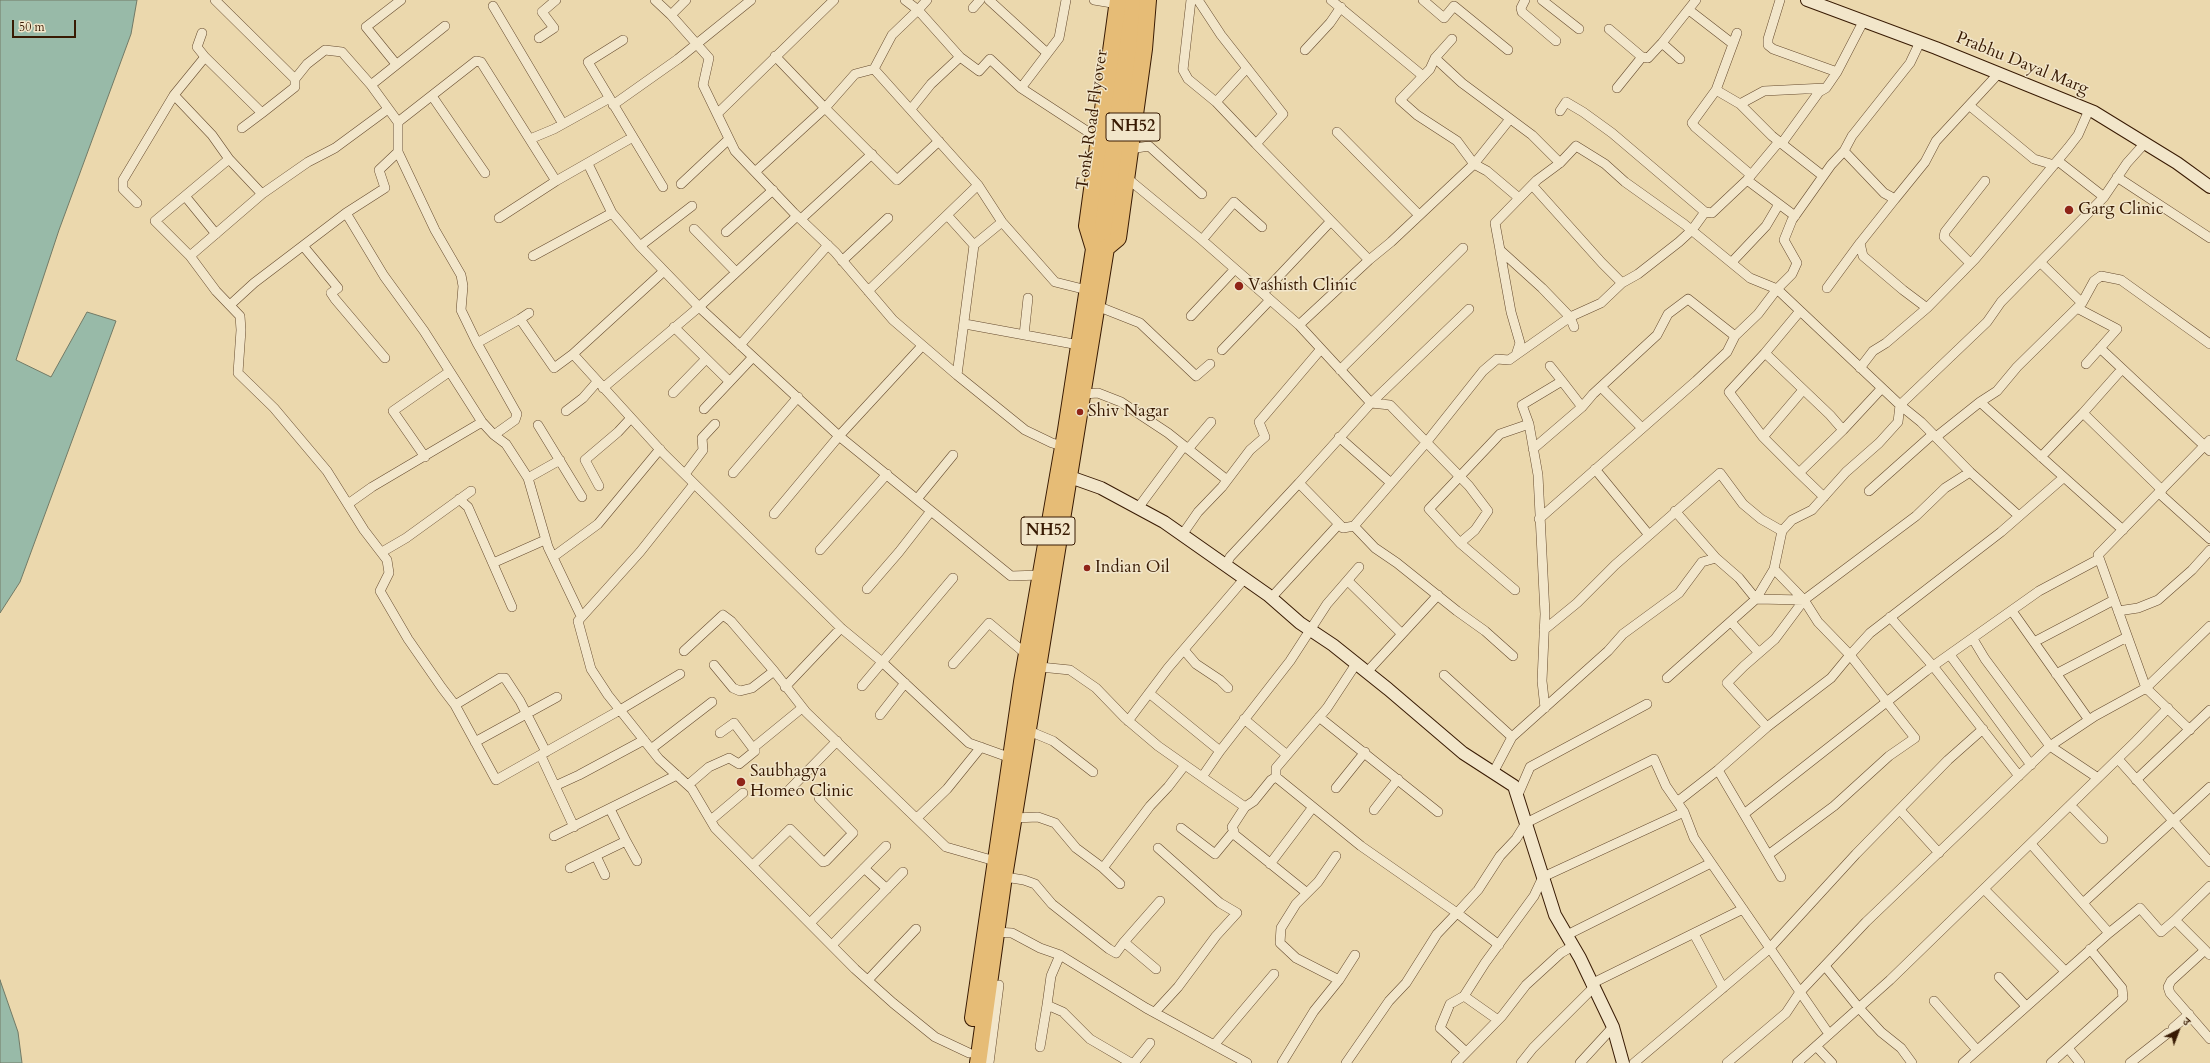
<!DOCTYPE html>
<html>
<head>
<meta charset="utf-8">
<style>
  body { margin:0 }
  #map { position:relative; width:2210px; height:1063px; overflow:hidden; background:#ebd8ad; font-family:Cardo,"Noto Serif Devanagari",serif }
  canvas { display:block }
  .north { position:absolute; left:2158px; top:1011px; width:40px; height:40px; -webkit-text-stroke:3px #f2e6ca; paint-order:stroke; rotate:42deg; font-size:11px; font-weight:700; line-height:16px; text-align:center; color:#381a03 }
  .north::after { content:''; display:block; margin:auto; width:14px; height:18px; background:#381a03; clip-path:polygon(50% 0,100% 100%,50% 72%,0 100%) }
  .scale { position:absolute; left:12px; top:20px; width:64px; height:18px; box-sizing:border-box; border:2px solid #381a03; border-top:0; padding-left:5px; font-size:12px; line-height:14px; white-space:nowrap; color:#381a03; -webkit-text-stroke:3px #f2e6ca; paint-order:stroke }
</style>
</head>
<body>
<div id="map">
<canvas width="2210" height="1063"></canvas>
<div class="north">उ</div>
<div class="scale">50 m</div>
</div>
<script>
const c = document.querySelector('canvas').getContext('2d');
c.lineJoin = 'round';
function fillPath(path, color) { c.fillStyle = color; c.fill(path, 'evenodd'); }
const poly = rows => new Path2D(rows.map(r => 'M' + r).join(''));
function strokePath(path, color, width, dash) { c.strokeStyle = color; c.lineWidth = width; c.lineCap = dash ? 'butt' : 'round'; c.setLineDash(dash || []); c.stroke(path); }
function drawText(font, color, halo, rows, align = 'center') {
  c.font = font + ' Cardo,serif'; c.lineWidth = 3; c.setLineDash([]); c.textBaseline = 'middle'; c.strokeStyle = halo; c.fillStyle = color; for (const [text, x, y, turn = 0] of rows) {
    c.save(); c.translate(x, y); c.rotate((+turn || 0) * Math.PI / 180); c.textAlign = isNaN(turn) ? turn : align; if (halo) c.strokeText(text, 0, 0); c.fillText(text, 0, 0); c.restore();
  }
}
const water = poly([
  [0,0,137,0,131,34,59,230,16,360,51,377,87,312,116,321,20,582,0,613,0,0],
  [0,980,18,1032,22,1063,0,1063,0,980]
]);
fillPath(water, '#98baa8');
strokePath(water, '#727a66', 1);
const street = poly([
  [215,0,295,79],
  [655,0,671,15,709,58,703,85,735,151,794,213,835,252,893,320,957,375],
  [989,0,1047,53],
  [1094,0,1112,3,1117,7],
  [1191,0,1183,70,1188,79,1216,102,1256,144],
  [1198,0,1221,35,1283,114,1256,144,1369,260,1299,325,1371,403,1469,309],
  [1331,0,1423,76],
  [1423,0,1444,18,1454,6,1508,50],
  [1525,0,1521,8,1522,12,1556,41],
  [1542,0,1579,29],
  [1780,0,1768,39,1768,45,1773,49,1837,72],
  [493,6,563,124],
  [973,8,980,0],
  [1689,10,1733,44,1716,90,1692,123,1695,127,1751,175],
  [671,15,686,0],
  [1609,29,1642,57],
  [202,33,197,47,205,57],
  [539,38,554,28,542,12,556,0],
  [623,40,588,62,663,187],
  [1662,43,1680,59],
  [1733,44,1737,33],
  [1305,50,1330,23,1341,7],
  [775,56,825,108,855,74,874,69,892,35,918,10,905,0],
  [960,57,979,71,990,59,1021,88,1099,139],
  [1435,58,1462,83,1532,135,1560,163],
  [396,64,366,27,401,0],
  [874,69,978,185,1002,222,1055,282,1087,290],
  [1999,73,1936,141,1925,162,1895,199,1884,193,1844,151,1831,165,1792,220,1784,240,1797,263,1792,274,1777,289,1900,405,1987,322,2001,302,2104,197,2127,163,2145,143],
  [1021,88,1059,38,1066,0],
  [1617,88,1642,57,1648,58,1662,43,1696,0],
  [1716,90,1740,104,1764,91,1825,88],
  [432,96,485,173],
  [1216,102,1247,68],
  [1740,104,1772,136,1823,176],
  [613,105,678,59,751,0],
  [1970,106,2034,159,2054,165],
  [911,109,931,84,960,57,918,10,927,0],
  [1560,111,1566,102,1583,112,1612,133,1705,212,1712,213,1747,180,1777,144,1782,143,1819,92,1826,88,1837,72,1864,20],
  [717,114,834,0],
  [1510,119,1474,164,1487,171,1519,198],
  [398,122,476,61,481,62,556,181,633,137],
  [242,128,262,113],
  [1337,132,1419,215],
  [530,139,554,129,608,99],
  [1130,149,1149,146,1202,194],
  [1844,151,1852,136,1910,63,1920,42],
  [398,152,435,230,461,275,463,286,461,310,477,343],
  [229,159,212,135,174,95,205,57,262,113,295,87,295,79,307,64,325,50,342,52,371,85],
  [2058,161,2104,197],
  [588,164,612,213,640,246,699,307,839,436,1011,576,1040,575],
  [755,172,825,108,897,180,939,141],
  [2117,177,2210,238],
  [1127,178,1202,240,1299,325],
  [1747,180,1795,216],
  [681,184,729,139],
  [1532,185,1602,263,1622,283,1638,274,1679,242,1692,230,1705,212],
  [262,194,229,159,155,221,190,256,216,291,240,316,241,330,238,373,274,408,327,471,364,530,387,560,389,573,380,591,408,639,442,688,455,705,500,678,505,678,520,701,546,752],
  [185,196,216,234],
  [137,203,123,189,123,180,174,95],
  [346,213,384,276,424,331,482,422,494,435,506,444,528,478,548,547,581,616],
  [947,215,974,245,957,375,1025,430,1052,443,1063,446],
  [499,218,556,181],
  [801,219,872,154],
  [694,229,736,272],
  [726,232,773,190],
  [1202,240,1234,202,1262,227],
  [974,245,1002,222],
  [640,246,692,206],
  [304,247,338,288,331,293,335,299,385,358],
  [190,256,262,194,308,162,335,148,388,109],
  [533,256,612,213],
  [1369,260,1391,242,1474,164,1457,141,1417,115,1400,100,1430,69,1435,58,1452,39],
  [842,261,888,218],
  [1732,262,1766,226,1779,204],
  [1970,263,1944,237,1945,232,1985,181],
  [2041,263,2082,303],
  [664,271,573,354,664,454,841,628,881,661,969,743,1011,758],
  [1827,288,1860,243],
  [868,291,978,185],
  [1263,293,1331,221],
  [230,305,254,283,346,213,385,188,379,170,398,152,398,122,371,85,445,26],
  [1097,306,1140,323,1196,376,1210,364],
  [1927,308,1975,259,2068,148,2078,135,2089,110],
  [2077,308,2117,329,2086,364],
  [1800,311,1765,353,1830,415,1843,430,1799,473,1824,497],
  [1191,316,1235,269],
  [520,319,529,313],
  [965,324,1079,345],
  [674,327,729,381],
  [1024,335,1028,298],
  [740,345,828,245],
  [2100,348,2210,451],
  [1222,350,1270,300],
  [1765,353,1729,392,1763,437,1799,473],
  [1516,355,1570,317,1601,303,1622,283],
  [1550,366,1562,381],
  [1860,368,1873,351,1886,343,1927,308,1903,290,1863,256,1860,243,1895,199],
  [2122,369,2083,413,2162,490],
  [1340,370,1463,248],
  [1601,387,1642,428],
  [603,388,699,307,797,216],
  [673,393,706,359],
  [1083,394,1098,393,1121,402,1168,433,1227,480],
  [1980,402,1997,391,2017,367,2082,303,2094,281,2101,276,2121,280,2210,344],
  [1900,405,1921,422,1970,472,2019,516],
  [704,409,753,357],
  [566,411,583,398,597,382],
  [538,425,582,497],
  [1843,430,1882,388],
  [494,435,515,420,517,414,477,343,520,319,554,368,573,354],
  [1339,437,1391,483],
  [1763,437,1803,390],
  [1936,437,1980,402,2123,530],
  [1188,449,1211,422],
  [1533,449,1582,407],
  [425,457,393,411,449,372],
  [2041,457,2083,413],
  [1595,469,1649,535],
  [1970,472,1945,488,1916,516,1804,600,1818,622,1850,655,1870,633,2001,532,2063,478],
  [733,473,798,397],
  [685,474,703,450,702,438,715,424],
  [528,478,560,460],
  [1299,483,1371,403,1390,405,1469,486,1488,511,1475,530,1460,543,1515,590],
  [694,484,640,552,578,621,591,669,608,695,659,759,692,789,715,828,855,969,893,1003,935,1037,969,1053],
  [599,486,585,460,618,432,631,418],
  [1869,491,1933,434],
  [2159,493,2210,539],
  [459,499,468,507,512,607],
  [917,499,953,455],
  [348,504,372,487,482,422],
  [1138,508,1184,446],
  [1675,511,1716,558],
  [774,514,839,436,922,346],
  [1539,519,1696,381,1727,352,1735,336],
  [1354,526,1375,548,1397,563,1457,611,1485,631,1513,656],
  [1182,535,1198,512,1222,487,1250,450,1265,437,1259,422,1321,349],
  [1460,543,1429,509,1500,434,1529,424],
  [820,550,887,474],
  [382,552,406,538,471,491],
  [553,557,598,524,660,449],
  [493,563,545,540],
  [1226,565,1230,557,1299,483,1343,528,1354,526,1425,444,1483,371,1497,359,1509,360,1516,355,1520,343,1511,312,1500,251],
  [1348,581,1401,633],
  [867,589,899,552,931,511],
  [1271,598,1339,524],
  [1756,599,1804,600],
  [1804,600,1774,569,1782,531,1792,520,1812,510,1846,472,1879,443,1898,422,1900,405],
  [2012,611,2089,720],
  [2118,611,2138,608,2158,600,2192,570,2210,550],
  [1890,617,1933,666,2019,776],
  [1731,622,1759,653],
  [1544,630,1577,603,1615,565,1720,473,1743,504,1761,519,1782,531],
  [1973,639,1985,659,2050,746,2098,778],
  [2034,642,2114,600],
  [1184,650,1196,664,1220,680,1228,688],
  [684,651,723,615,731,621,774,671],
  [1950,655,2031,765],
  [953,664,989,623,1026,654],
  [714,665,733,688,740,691,752,688,774,671,806,712,946,847,995,861],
  [1367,672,1438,595],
  [2056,674,2127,637],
  [1444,675,1512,737],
  [1667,678,1756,599,1774,569],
  [862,686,953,578],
  [785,687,841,628],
  [1149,693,1220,751,1290,661,1327,604,1359,567],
  [455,705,496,780,620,710,680,674],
  [1545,708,1542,681,1545,614,1538,475,1529,424,1522,405,1562,381,1582,407,1593,394,1657,335,1668,314,1688,299,1735,336,1758,314,1777,289,1750,278,1684,224,1625,182,1605,164,1576,146,1560,163,1537,180,1495,223,1500,250,1542,288,1570,317,1574,327],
  [880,715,905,683],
  [1319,717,1438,812],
  [1244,719,1287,755],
  [1128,721,1168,668,1245,578],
  [1767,727,1727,683,1744,666,1775,639,1804,600],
  [2190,730,2146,688,2098,555,2210,440],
  [1029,731,1053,741,1093,772],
  [475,742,557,697],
  [753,748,802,708],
  [651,749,712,702],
  [541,756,574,827],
  [2118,759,2210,862],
  [1185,765,1245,807,1232,827,1235,835,1307,893],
  [1718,770,1781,877],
  [1493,773,1512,737,1608,651,1623,634,1679,593,1702,562,1716,558,1739,578,1756,599],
  [1202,777,1220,751],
  [2136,780,2210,710],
  [688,785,709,767,729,758,739,764,755,751,734,723,720,733],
  [555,786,579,775,644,740],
  [1336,788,1365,752],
  [787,792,837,741],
  [1517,797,1530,767,1647,704],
  [1677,802,1718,770,1767,727,1831,678,1850,655,1915,738,1889,756,1834,806,1768,855],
  [2070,805,2103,839],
  [1245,807,1254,801,1271,780,1276,777],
  [1374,810,1398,779],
  [1900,810,1939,853],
  [1744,814,1926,671,2039,591,2099,559],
  [917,818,947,789,981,747],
  [1014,818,1038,817,1055,823,1076,848,1103,868,1150,806,1168,787,1185,765,1158,746,1125,718,1096,688,1070,670,1040,667],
  [711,820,743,793],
  [1181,828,1215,854,1234,831],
  [554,836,677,775],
  [626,841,637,861],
  [596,856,605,875],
  [1336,856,1318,882,1296,904,1281,928,1280,943,1296,958,1339,980],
  [1270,864,1313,807],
  [753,865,790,829,823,862,826,861,853,833,819,798],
  [570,868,626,841,610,809],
  [864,868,887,889],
  [1103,868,1120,884],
  [1005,877,1024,880,1035,884,1052,904,1109,949,1116,953,1124,942,1156,969],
  [1984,889,2065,971],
  [2083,903,2210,787],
  [810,923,886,846],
  [996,932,1012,933,1040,948,1060,955,1146,1008,1247,1063],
  [2109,933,2140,908,2161,932,2175,920],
  [1694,934,1723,988],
  [1567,935,1711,863],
  [1124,942,1160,901],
  [832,945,903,872],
  [1499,945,1457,913,1478,890,1500,856,1516,839,1526,823,1654,759,1666,786,1684,812,1694,838,1829,1034],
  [2205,950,2175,920,2210,886],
  [1060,955,1051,976,1047,1005,1063,1012,1090,1039,1131,1063],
  [2210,955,2205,950,2171,981,2168,987,2170,993,2210,1039],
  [1825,966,1859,1008,1881,1032,1901,1048,1912,1063],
  [1999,977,2026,1006],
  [868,980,916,929],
  [1591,984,1743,909],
  [1464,996,1450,1004,1440,1028,1466,1052],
  [1934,1001,1977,1050],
  [1155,1012,1178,987,1216,936,1237,913,1220,903,1158,848],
  [1498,1020,1464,996,1485,963,1534,896,1543,877,1684,812],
  [2173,1028,2189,1014],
  [1214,1045,1274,974],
  [1816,1046,1832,1063],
  [1040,1047,1047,1005],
  [2068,1048,2080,1063],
  [989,1063,999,985],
  [1134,1063,1150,1043],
  [1282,1063,1314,1011,1339,980,1355,955],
  [1346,1063,1389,1001,1406,983,1437,934,1457,913,1361,846,1276,777,1276,768,1327,708,1356,664],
  [1456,1063,1502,1016,1526,985,1561,953,1573,946],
  [1521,1063,1533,1048,1593,988],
  [1580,1063,1613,1027],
  [1634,1063,1769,949,1856,854,1948,760,1983,729],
  [1727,1063,1786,1013,1800,992,1866,922,2050,746,2095,716,2146,688,2210,626],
  [1797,1063,1890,980,2136,741,2168,708],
  [1963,1063,2109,933,2031,844],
  [2051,1063,2123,998,2122,988,2090,949],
  [2130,1063,2168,1033]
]);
const secondary = poly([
  [1807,0,1936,48,2094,112,2177,163,2210,187],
  [1070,477,1101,488,1164,522,1268,595,1300,623,1333,645,1388,689,1463,753,1514,786,1555,915,1580,958,1613,1027,1623,1063]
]);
const primary = poly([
  [1094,245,1127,0],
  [1106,248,1139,0]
]);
const highway = poly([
  [973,1018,1022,682,1066,430,1094,249,1087,226,1118,0],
  [978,1063,1003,883,1106,248,1118,238,1144,49,1148,0]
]);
strokePath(street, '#654a2e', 10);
strokePath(secondary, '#381a03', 14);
strokePath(primary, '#381a03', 16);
strokePath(highway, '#381a03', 18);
strokePath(street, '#f2e6ca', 9);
strokePath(secondary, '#f2e6ca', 12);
strokePath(primary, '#e6bc76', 14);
strokePath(highway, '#e6bc76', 16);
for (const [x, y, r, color] of [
  [2069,210,5,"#8f2418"],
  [1239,286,5,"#8f2418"],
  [1080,412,4,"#8f2418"],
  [1087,568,4,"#8f2418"],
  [741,782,5,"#8f2418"]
]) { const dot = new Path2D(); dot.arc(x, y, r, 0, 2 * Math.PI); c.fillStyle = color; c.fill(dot); strokePath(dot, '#f2e6ca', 1.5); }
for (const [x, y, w] of [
  [1133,127,54],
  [1048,531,54]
]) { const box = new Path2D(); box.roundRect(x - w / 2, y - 14, w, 28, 3); c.fillStyle = '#f2e6ca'; c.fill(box); strokePath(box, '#381a03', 1); }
drawText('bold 16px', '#381a03', null, [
  ["NH52",1133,127],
  ["NH52",1048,531]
]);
drawText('17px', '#381a03', '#f2e6ca', [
  ["Prabhu Dayal Marg",2022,64,22],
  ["Tonk Road Flyover",1093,120,-82]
]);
drawText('17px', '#381a03', '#f2e6ca', [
  ["Garg Clinic",2078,210],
  ["Vashisth Clinic",1248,286],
  ["Shiv Nagar",1088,412],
  ["Indian Oil",1095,568],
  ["Saubhagya",750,772],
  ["Homeo Clinic",750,792]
], 'left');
</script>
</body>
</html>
